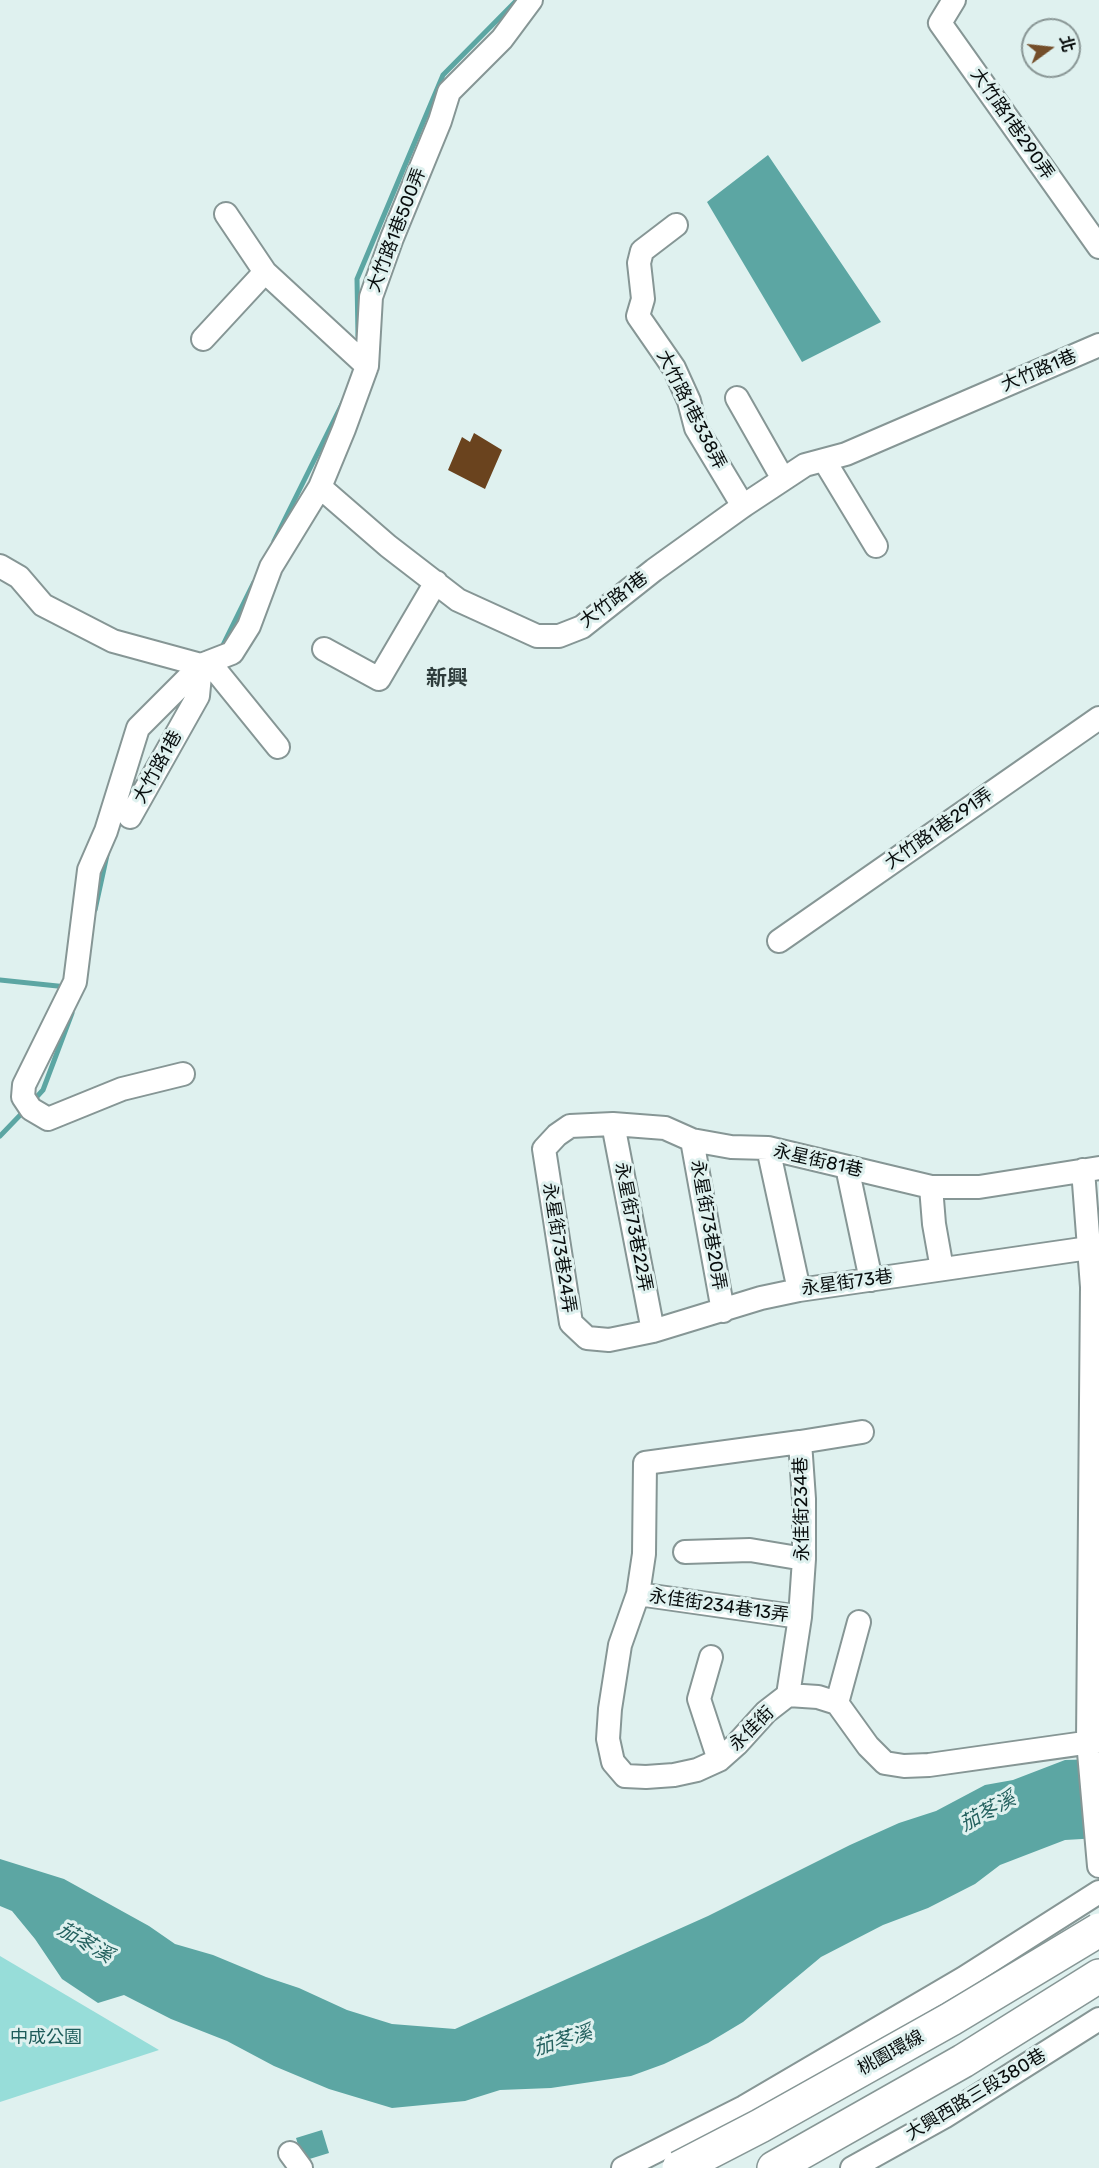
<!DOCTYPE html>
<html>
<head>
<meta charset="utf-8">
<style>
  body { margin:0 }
  #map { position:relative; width:1099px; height:2168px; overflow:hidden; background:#dff1ef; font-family:Rubik,"Noto Sans TC",sans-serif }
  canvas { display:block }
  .north { position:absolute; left:1021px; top:18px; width:60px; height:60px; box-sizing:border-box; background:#dff1ef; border:2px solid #899695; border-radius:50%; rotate:75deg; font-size:16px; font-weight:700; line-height:24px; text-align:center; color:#080d0d }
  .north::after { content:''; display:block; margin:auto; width:21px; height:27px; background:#744e2a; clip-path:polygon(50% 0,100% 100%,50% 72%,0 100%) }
</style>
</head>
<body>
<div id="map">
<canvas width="1099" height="2168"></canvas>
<div class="north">北</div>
</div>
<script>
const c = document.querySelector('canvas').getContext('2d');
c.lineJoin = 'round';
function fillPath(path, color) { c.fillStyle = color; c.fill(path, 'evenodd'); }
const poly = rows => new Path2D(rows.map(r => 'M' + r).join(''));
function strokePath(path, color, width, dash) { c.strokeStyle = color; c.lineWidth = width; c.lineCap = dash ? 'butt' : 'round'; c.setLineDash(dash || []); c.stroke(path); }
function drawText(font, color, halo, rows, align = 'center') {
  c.font = font + ' Rubik,"Noto Sans TC",sans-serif'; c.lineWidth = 6; c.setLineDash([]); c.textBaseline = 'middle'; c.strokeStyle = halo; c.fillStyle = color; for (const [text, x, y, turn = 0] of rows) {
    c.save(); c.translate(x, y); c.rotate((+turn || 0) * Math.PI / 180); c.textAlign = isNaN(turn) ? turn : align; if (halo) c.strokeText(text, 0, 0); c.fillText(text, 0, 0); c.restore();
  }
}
fillPath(poly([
  [0,1956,159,2050,0,2102]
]), '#97ddd9');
fillPath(poly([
  [768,155,881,322,802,362,707,202],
  [1099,1759,1099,1838,1065,1840,1000,1865,975,1884,928,1908,883,1925,821,1957,743,2022,708,2043,664,2064,631,2076,551,2088,500,2090,465,2101,392,2108,329,2089,274,2066,227,2041,171,2019,124,1995,98,2003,62,1979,35,1939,12,1911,0,1906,0,1859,64,1879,149,1926,175,1944,213,1955,266,1977,299,1988,347,2010,392,2024,455,2029,708,1916,850,1845,899,1823,936,1811,985,1785,1013,1780,1065,1760],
  [322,2130,329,2153,303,2161,296,2138]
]), '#5ca6a3');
strokePath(poly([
  [358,336,357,279,443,75,517,0],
  [274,541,343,402],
  [221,649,254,582],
  [95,910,107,855],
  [0,980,67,987],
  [32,1102,43,1090,72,1013],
  [0,1136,26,1109]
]), '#5ca6a3', 5);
fillPath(poly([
  [474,433,502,450,485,489,448,470,462,437,470,442]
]), '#6a431e');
const minor = poly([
  [954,0,940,23,1099,247],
  [226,214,265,272,367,366],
  [676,225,642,251,639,263,643,299,638,316,674,368,689,401,696,428,743,506],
  [203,339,265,272],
  [737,398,783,479],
  [824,460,876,546],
  [320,487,388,546,458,600,537,636,559,636,582,627,654,570,743,506,805,465,846,454,1099,345],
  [0,566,19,577,43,605,113,641,201,665,232,653,249,626,271,567,320,487,344,429,367,366,371,297,392,238,440,121,449,92,502,39,531,0],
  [324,649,379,679,436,582],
  [209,662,278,747],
  [130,817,198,696,201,665],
  [779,941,1099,718],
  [183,1074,122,1089,48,1119,31,1109,23,1097,24,1085,75,982,89,870,106,831,138,728,201,665],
  [613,1124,653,1331],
  [692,1140,723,1311],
  [768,1148,799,1290],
  [847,1167,871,1280],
  [1083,1170,1092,1287,1088,1741,1099,1866],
  [931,1187,934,1224,942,1269],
  [1089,1248,799,1290,761,1298,653,1331,609,1340,587,1338,571,1323,544,1149,557,1135,570,1126,613,1124,665,1128,692,1140,731,1147,768,1148,931,1187,979,1187,1099,1168],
  [800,1442,862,1432],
  [685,1552,750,1550,804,1559],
  [638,1594,800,1617],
  [711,1657,699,1699,719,1760],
  [788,1695,800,1617,804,1559,804,1499,800,1442,645,1463,644,1554,638,1594,620,1645,610,1709,608,1739,613,1762,625,1776,646,1777,674,1775,697,1770,719,1760,737,1744,766,1712,788,1695,818,1697,837,1703,868,1746,885,1763,904,1766,929,1765,1099,1741],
  [837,1703,859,1622],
  [290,2153,301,2168],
  [623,2168,744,2107,964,1978,1099,1892],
  [852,2168,944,2117,1099,2019]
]);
const highway = poly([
  [774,2168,963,2061,1099,1976]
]);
strokePath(minor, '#869695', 26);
strokePath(highway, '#869695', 36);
strokePath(minor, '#fff', 22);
strokePath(highway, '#fff', 33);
const highwayBridge = poly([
  [679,2168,760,2126,951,2019,1099,1930]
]);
strokePath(highwayBridge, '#869695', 36, []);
strokePath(highwayBridge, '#fff', 33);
drawText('18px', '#080d0d', '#dff1ef', [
  ["大竹路1巷290弄",1012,124,55],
  ["大竹路1巷500弄",397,230,-69],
  ["大竹路1巷",1039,371,-23],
  ["大竹路1巷338弄",691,410,63],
  ["大竹路1巷",614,600,-37],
  ["大竹路1巷",158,767,-61],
  ["大竹路1巷291弄",939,829,-35],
  ["永星街81巷",818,1161,13],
  ["永星街73巷20弄",708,1225,80],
  ["永星街73巷22弄",633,1227,79],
  ["永星街73巷24弄",559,1248,81],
  ["永星街73巷",847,1283,-8],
  ["永佳街234巷",802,1509,-91],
  ["永佳街234巷13弄",719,1606,8],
  ["永佳街",752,1729,-45],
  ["桃園環線",891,2053,-29],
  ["大興西路三段380巷",976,2095,-31]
]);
drawText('18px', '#1e5c5a', '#dff1ef', [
  ["中成公園",46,2038]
]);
drawText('italic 20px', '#24615f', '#dff1ef', [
  ["茄苳溪",988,1812,-29],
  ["茄苳溪",85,1943,30],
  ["茄苳溪",563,2041,-17]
]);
drawText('bold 21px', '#2e3c3b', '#dff1ef', [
  ["新興",447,679]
]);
</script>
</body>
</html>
